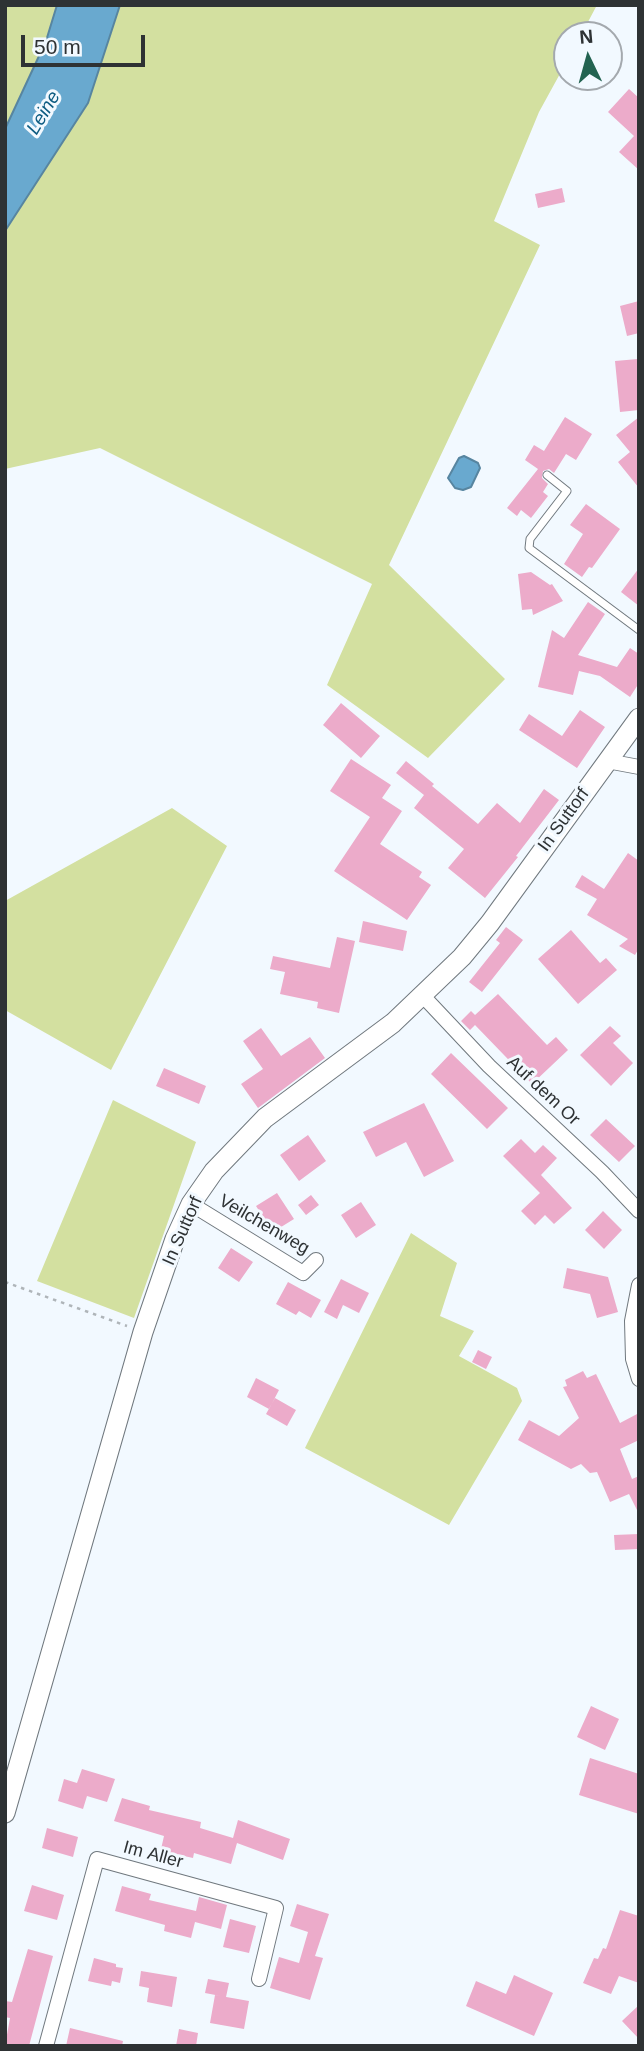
<!DOCTYPE html>
<html>
<head>
<meta charset="utf-8">
<style>
  body { margin:0 }
  #map { position:relative; width:644px; height:2051px; overflow:hidden; background:#f2f9ff; font-family:Arial,sans-serif }
  canvas { display:block }
  .frame { position:absolute; inset:0; border:7px solid #2e3234; pointer-events:none }
  .north { position:absolute; left:553px; top:21px; width:70px; height:70px; box-sizing:border-box; background:#f2f9ff; border:2px solid #a4a9ae; border-radius:50%; rotate:355deg; font-size:19px; font-weight:700; line-height:28px; text-align:center; color:#2e3234 }
  .north::after { content:''; display:block; margin:auto; width:24px; height:32px; background:#236351; clip-path:polygon(50% 0,100% 100%,50% 72%,0 100%) }
  .scale { position:absolute; left:21px; top:35px; width:124px; height:32px; box-sizing:border-box; border:4px solid #2e3234; border-top:0; padding-left:9px; font-size:21px; line-height:24px; white-space:nowrap; color:#2e3234; -webkit-text-stroke:5px #f2f9ff; paint-order:stroke }
</style>
</head>
<body>
<div id="map">
<canvas width="644" height="2051"></canvas>
<div class="frame"></div>
<div class="north">N</div>
<div class="scale">50 m</div>
</div>
<script>
const c = document.querySelector('canvas').getContext('2d');
c.lineJoin = 'round';
function fillPath(path, color) { c.fillStyle = color; c.fill(path, 'evenodd'); }
const poly = rows => new Path2D(rows.map(r => 'M' + r).join(''));
function strokePath(path, color, width, dash) { c.strokeStyle = color; c.lineWidth = width; c.lineCap = dash ? 'butt' : 'round'; c.setLineDash(dash || []); c.stroke(path); }
function drawText(font, color, halo, rows, align = 'center') {
  c.font = font + ' Arial,sans-serif'; c.lineWidth = 6; c.setLineDash([]); c.textBaseline = 'middle'; c.strokeStyle = halo; c.fillStyle = color; for (const [text, x, y, turn = 0] of rows) {
    c.save(); c.translate(x, y); c.rotate((+turn || 0) * Math.PI / 180); c.textAlign = isNaN(turn) ? turn : align; if (halo) c.strokeText(text, 0, 0); c.fillText(text, 0, 0); c.restore();
  }
}
fillPath(poly([
  [5,5,57,5,46,41,5,129],
  [120,5,597,5,581,35,567,35,567,61,539,112,494,221,540,245,389,565,505,679,428,758,327,685,372,584,100,448,5,469,5,231,88,103],
  [172,808,227,846,111,1070,5,1010,5,901],
  [113,1100,196,1142,134,1318,37,1281],
  [411,1233,457,1263,440,1316,474,1331,459,1356,517,1388,522,1401,449,1525,305,1448]
]), '#d3e0a0');
const water = poly([
  [57,5,120,5,88,103,5,231,5,129,46,41,57,5],
  [464,456,478,463,480,468,471,487,463,490,455,488,448,478,459,458,464,456]
]);
fillPath(water, '#69a9cf');
strokePath(water, '#5785a0', 2);
fillPath(poly([
  [629,89,639,98,639,170,619,152,634,136,608,112],
  [562,188,565,202,538,208,535,194],
  [639,301,639,333,627,336,620,306],
  [638,359,639,410,620,412,615,361],
  [565,417,592,434,576,460,566,454,554,473,549,469,543,471,542,478,548,484,543,492,548,496,531,518,521,510,517,516,507,508,538,469,525,460,534,445,544,451],
  [639,417,639,488,618,462,630,452,616,435],
  [586,504,620,529,592,568,589,567,582,577,564,564,583,534,570,525],
  [639,568,639,606,621,592],
  [531,572,550,585,552,584,563,601,533,615,532,609,522,610,518,574],
  [588,602,605,614,578,655,617,667,630,648,639,654,639,683,630,697,600,676,579,671,573,695,538,687,552,630,564,638],
  [341,703,380,736,361,758,323,725],
  [580,710,605,727,577,768,519,730,529,714,562,736],
  [351,759,391,785,382,798,402,811,380,844,422,872,419,877,431,885,407,920,334,871,370,817,330,791],
  [406,761,434,784,432,786,478,824,497,803,520,823,544,789,559,800,516,856,518,857,485,898,448,868,464,849,414,808,424,795,396,773],
  [628,853,639,861,639,948,635,955,619,946,628,939,587,915,597,899,575,887,582,875,604,889],
  [363,921,407,931,403,951,359,942],
  [506,927,523,940,482,992,469,982,500,943,496,940],
  [571,930,600,963,606,958,617,970,578,1004,538,959],
  [337,937,355,941,339,1013,317,1008,318,1002,280,994,285,972,270,969,273,956,330,968],
  [498,994,547,1045,556,1037,568,1050,532,1084,475,1025,470,1030,461,1021,471,1011,475,1015],
  [610,1026,621,1036,613,1043,633,1063,611,1086,580,1055],
  [261,1028,281,1056,310,1037,325,1058,258,1108,241,1084,263,1069,243,1041],
  [451,1053,508,1108,487,1129,431,1074],
  [164,1068,206,1086,199,1104,156,1086],
  [424,1103,454,1161,424,1177,406,1142,376,1157,363,1132],
  [606,1119,635,1146,619,1162,590,1135],
  [308,1135,326,1161,299,1181,280,1155],
  [521,1139,535,1153,543,1145,557,1158,541,1175,572,1208,554,1224,545,1215,535,1225,521,1211,540,1193,503,1156],
  [277,1193,294,1219,273,1232,256,1206],
  [311,1195,319,1205,306,1215,298,1205],
  [361,1202,376,1225,356,1238,341,1215],
  [603,1211,622,1230,604,1249,585,1230],
  [231,1248,253,1262,239,1282,218,1268],
  [567,1268,608,1277,618,1312,597,1318,590,1294,563,1288],
  [341,1279,369,1293,359,1313,343,1305,337,1319,324,1312],
  [288,1282,321,1300,311,1318,299,1311,296,1315,276,1304],
  [478,1350,492,1357,486,1369,472,1362],
  [583,1371,587,1378,596,1374,620,1423,639,1413,639,1440,620,1449,632,1479,639,1476,639,1514,629,1494,610,1502,597,1472,590,1473,581,1464,571,1469,518,1440,529,1420,559,1436,579,1418,563,1387,567,1386,565,1380],
  [256,1378,279,1390,269,1409,247,1397],
  [275,1398,296,1410,287,1426,266,1414],
  [639,1534,639,1549,615,1550,614,1535],
  [591,1706,619,1719,605,1750,577,1737],
  [590,1758,639,1774,639,1814,579,1795],
  [82,1769,115,1779,107,1802,87,1796,83,1809,58,1801,64,1779,77,1783],
  [122,1798,150,1806,149,1810,201,1822,200,1828,233,1838,238,1820,290,1839,283,1860,237,1843,231,1864,194,1853,193,1858,175,1854,174,1862,159,1858,164,1836,114,1821],
  [47,1828,78,1837,73,1857,42,1848],
  [32,1885,64,1895,57,1920,24,1911],
  [122,1886,151,1894,149,1900,196,1911,199,1897,227,1905,221,1929,195,1922,191,1938,164,1931,165,1925,115,1911],
  [297,1904,329,1914,315,1956,323,1958,310,2000,270,1988,279,1957,299,1963,308,1932,290,1926],
  [620,1910,639,1916,639,1983,619,1976,611,1994,583,1983,594,1958,598,1959,603,1948,606,1949],
  [230,1919,256,1926,249,1953,223,1947],
  [28,1949,53,1956,29,2046,5,2046,10,2018,5,2017,5,2001,12,2002],
  [94,1958,116,1964,116,1967,123,1968,120,1983,112,1981,111,1986,88,1981],
  [141,1971,177,1977,172,2007,147,2002,149,1988,139,1986],
  [514,1975,553,1993,534,2036,466,2006,476,1981,506,1994],
  [208,1979,229,1983,226,1997,205,1993],
  [215,1995,249,2001,244,2029,210,2023],
  [639,2005,639,2039,622,2021],
  [70,2028,123,2041,122,2046,66,2046],
  [179,2029,198,2033,196,2046,176,2046]
]), '#ecabca');
const lane = poly([
  [547,475,567,491,530,539,529,548,639,630]
]);
const street = poly([
  [607,761,639,767],
  [423,996,489,1066,602,1172,639,1211],
  [191,1204,303,1273,316,1260],
  [639,1285,632,1321,633,1359,639,1379],
  [46,2046,97,1859,276,1908,259,1979]
]);
const secondary = poly([
  [5,1813,143,1332,175,1239,191,1204,214,1171,265,1118,393,1023,462,957,490,923,639,718]
]);
strokePath(lane, '#70787e', 9);
strokePath(street, '#70787e', 16);
strokePath(secondary, '#70787e', 21);
strokePath(poly([
  [5,1282,127,1326]
]), '#afb5b9', 2.5, [3.5, 5]);
strokePath(lane, '#fff', 7);
strokePath(street, '#fff', 14);
strokePath(secondary, '#fff', 19);
drawText('18px', '#2e3234', '#f2f9ff', [
  ["In Suttorf",564,820,-54],
  ["Auf dem Or",543,1091,43],
  ["Veilchenweg",264,1225,30],
  ["In Suttorf",183,1231,-66],
  ["Im Aller",153,1855,15]
]);
drawText('italic 19px', '#0d5c82', '#f2f9ff', [
  ["Leine",44,113,-59]
]);
</script>
</body>
</html>
